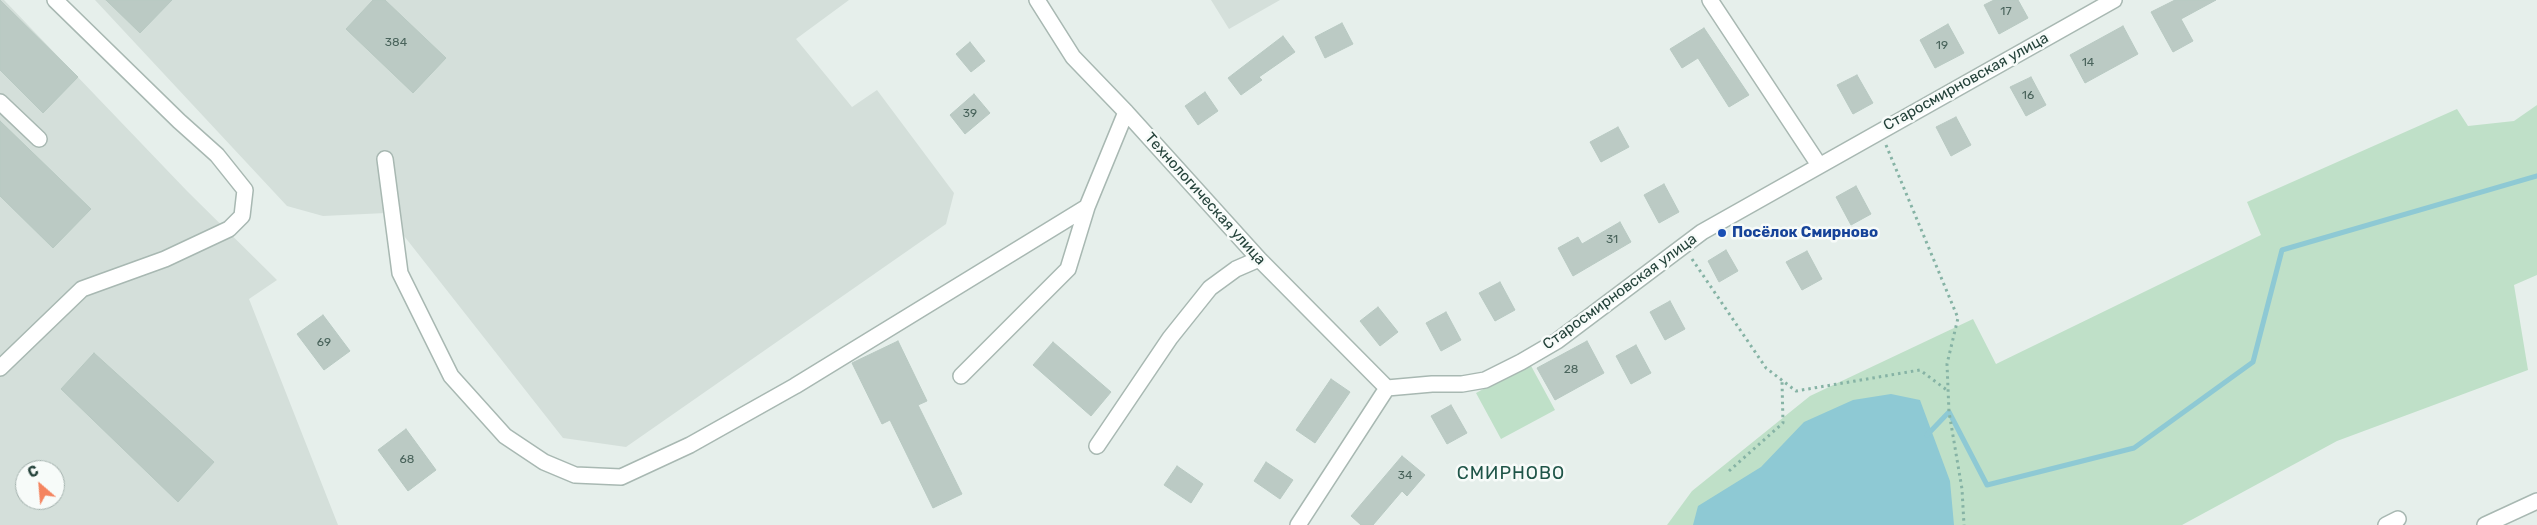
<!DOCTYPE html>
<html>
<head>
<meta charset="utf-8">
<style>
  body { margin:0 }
  #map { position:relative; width:2537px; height:525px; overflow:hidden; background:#e6efeb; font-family:Rubik,sans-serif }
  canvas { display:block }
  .north { position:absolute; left:15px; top:460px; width:50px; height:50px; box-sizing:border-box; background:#f7fbf9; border:1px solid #a3b1ad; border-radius:50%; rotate:333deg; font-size:14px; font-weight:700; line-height:20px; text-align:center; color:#24423a }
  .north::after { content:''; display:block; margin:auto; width:18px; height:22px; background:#f4845f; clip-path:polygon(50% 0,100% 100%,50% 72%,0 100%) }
</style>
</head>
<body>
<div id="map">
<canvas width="2537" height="525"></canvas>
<div class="north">С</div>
</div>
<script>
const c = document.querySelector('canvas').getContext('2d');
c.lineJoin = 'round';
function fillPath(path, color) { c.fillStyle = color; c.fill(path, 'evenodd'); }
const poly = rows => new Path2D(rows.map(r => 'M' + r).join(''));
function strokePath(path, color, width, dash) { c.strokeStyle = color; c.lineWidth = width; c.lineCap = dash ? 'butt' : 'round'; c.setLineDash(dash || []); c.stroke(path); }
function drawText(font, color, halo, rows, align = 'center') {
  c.font = font + ' Rubik,sans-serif'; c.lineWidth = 5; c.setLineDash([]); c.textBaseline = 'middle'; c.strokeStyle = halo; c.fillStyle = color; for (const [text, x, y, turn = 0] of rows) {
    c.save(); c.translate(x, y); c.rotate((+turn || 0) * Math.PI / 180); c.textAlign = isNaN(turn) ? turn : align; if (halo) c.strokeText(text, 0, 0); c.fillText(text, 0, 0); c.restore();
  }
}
fillPath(poly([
  [0,0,4,0,187,191,277,280,249,299,338,525,0,525],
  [25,470,55,470,55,500,25,500],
  [95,0,849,0,796,39,852,107,877,90,954,193,946,224,626,447,563,438,386,213,323,216,287,206],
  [1211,0,1280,0,1229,29]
]), '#d4dfda');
fillPath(poly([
  [2537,105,2537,275,2514,285,2528,370,2337,441,2182,525,1667,525,1692,491,1810,396,1973,319,1996,364,2261,235,2247,202,2457,109,2468,126,2514,121],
  [1530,364,1555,410,1501,439,1476,393]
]), '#bfe0c8');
fillPath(poly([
  [1891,394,1920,400,1950,481,1954,525,1693,525,1698,506,1761,467,1804,422,1853,400]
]), '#8ec9d4');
strokePath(poly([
  [1927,435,1949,412,1987,485,2134,448,2253,362,2282,250,2537,176]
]), '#8ec9d4', 5);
const building = poly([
  [0,0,78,77,43,113,0,70,0,0],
  [106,0,172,0,140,33,106,0],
  [373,0,385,0,446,58,413,93,346,29,373,0],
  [1994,0,2018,0,2028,18,1999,34,1984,5,1994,0],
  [2175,0,2216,0,2181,19,2193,41,2173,52,2151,12,2175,0],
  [1342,23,1353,44,1325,58,1315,37,1342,23],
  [1948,24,1964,53,1935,68,1920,40,1948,24],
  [2123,26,2138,54,2085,83,2070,55,2123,26],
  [1704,28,1749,95,1729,107,1698,58,1682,68,1670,49,1704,28],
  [1283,36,1295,52,1259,77,1262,80,1241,95,1228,78,1283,36],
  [970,42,985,61,971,72,956,54,970,42],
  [1857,75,1873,103,1853,114,1837,85,1857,75],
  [2031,77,2046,105,2026,116,2010,87,2031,77],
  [1205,92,1218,111,1198,125,1185,106,1205,92],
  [974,94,990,113,965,134,950,115,974,94],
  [1956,117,1971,145,1951,156,1936,127,1956,117],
  [0,121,91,209,53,248,0,196,0,121],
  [1618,127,1629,147,1601,162,1590,142,1618,127],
  [1664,184,1679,212,1659,223,1644,195,1664,184],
  [1856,186,1871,214,1851,225,1836,197,1856,186],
  [1620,222,1631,242,1573,276,1558,248,1578,237,1582,244,1620,222],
  [1726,250,1738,271,1719,282,1708,261,1726,250],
  [1807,251,1822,279,1802,290,1786,262,1807,251],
  [1500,282,1515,310,1495,321,1479,293,1500,282],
  [1670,301,1685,329,1665,340,1650,312,1670,301],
  [1378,307,1398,332,1380,346,1360,321,1378,307],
  [1446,312,1461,340,1441,351,1426,323,1446,312],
  [323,315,350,351,324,370,297,334,323,315],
  [898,341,927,401,918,405,962,494,933,508,890,420,882,424,852,363,898,341],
  [1587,341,1604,373,1555,400,1537,368,1587,341],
  [1053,342,1111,392,1091,416,1033,365,1053,342],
  [1636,345,1651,373,1631,384,1616,356,1636,345],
  [94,353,214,462,178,502,61,389,94,353],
  [1331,379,1350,392,1315,443,1296,430,1331,379],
  [1451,405,1467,433,1447,444,1431,416,1451,405],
  [406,429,436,470,408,491,378,450,406,429],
  [1402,456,1425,475,1407,496,1402,491,1373,525,1361,525,1351,516,1402,456],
  [1266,462,1293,480,1280,499,1254,481,1266,462],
  [1177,466,1203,484,1191,503,1164,485,1177,466]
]);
fillPath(building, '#bbcac4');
strokePath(building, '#b8c9c2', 1);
const minor = poly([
  [1037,0,1073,57,1126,112,1259,259,1387,388],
  [1710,0,1819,165],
  [0,102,39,139],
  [385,159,400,273,451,376,505,436,544,462,575,475,621,477,690,445,795,386,1087,207,1126,112],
  [0,368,82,289,165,259,229,229,242,216,245,190,217,155,179,121,55,0],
  [961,376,1068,269,1087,207],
  [1097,446,1170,338,1210,288,1236,269,1259,259],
  [1298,525,1387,388,1432,384,1462,384,1485,380,1521,362,1557,341,1702,232,2114,0],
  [2386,525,2398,519],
  [2485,525,2537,501]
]);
strokePath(minor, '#a8b8b2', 18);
strokePath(poly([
  [1886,145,1958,318,1947,364,1949,412,1962,489,1964,525],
  [1692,259,1766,368,1796,391,1920,370,1948,391],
  [1729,471,1783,423,1782,381]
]), '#86b3a5', 3, [2.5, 4]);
strokePath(minor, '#fff', 15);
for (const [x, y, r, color] of [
  [1722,233,5,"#1a4fb4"]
]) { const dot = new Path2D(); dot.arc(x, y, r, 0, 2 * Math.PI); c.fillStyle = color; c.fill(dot); strokePath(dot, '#f7fbf9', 2); }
drawText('12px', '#4a645c', null, [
  ["17",2006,12],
  ["384",396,43],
  ["19",1942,46],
  ["14",2088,63],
  ["16",2028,96],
  ["39",970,114],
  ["31",1612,240],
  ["69",324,343],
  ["28",1571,370],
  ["68",407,460],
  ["34",1405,476]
]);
drawText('15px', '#24423a', '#f7fbf9', [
  ["Старосмирновская улица",1966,82,-29],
  ["Технологическая улица",1205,199,48],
  ["Старосмирновская улица",1620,292,-36]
]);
drawText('bold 15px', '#164399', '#f7fbf9', [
  ["Посёлок Смирново",1732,233]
], 'left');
c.letterSpacing = '1px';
drawText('18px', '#1f5548', '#f7fbf9', [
  ["СМИРНОВО",1511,474]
]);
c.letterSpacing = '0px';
</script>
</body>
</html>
